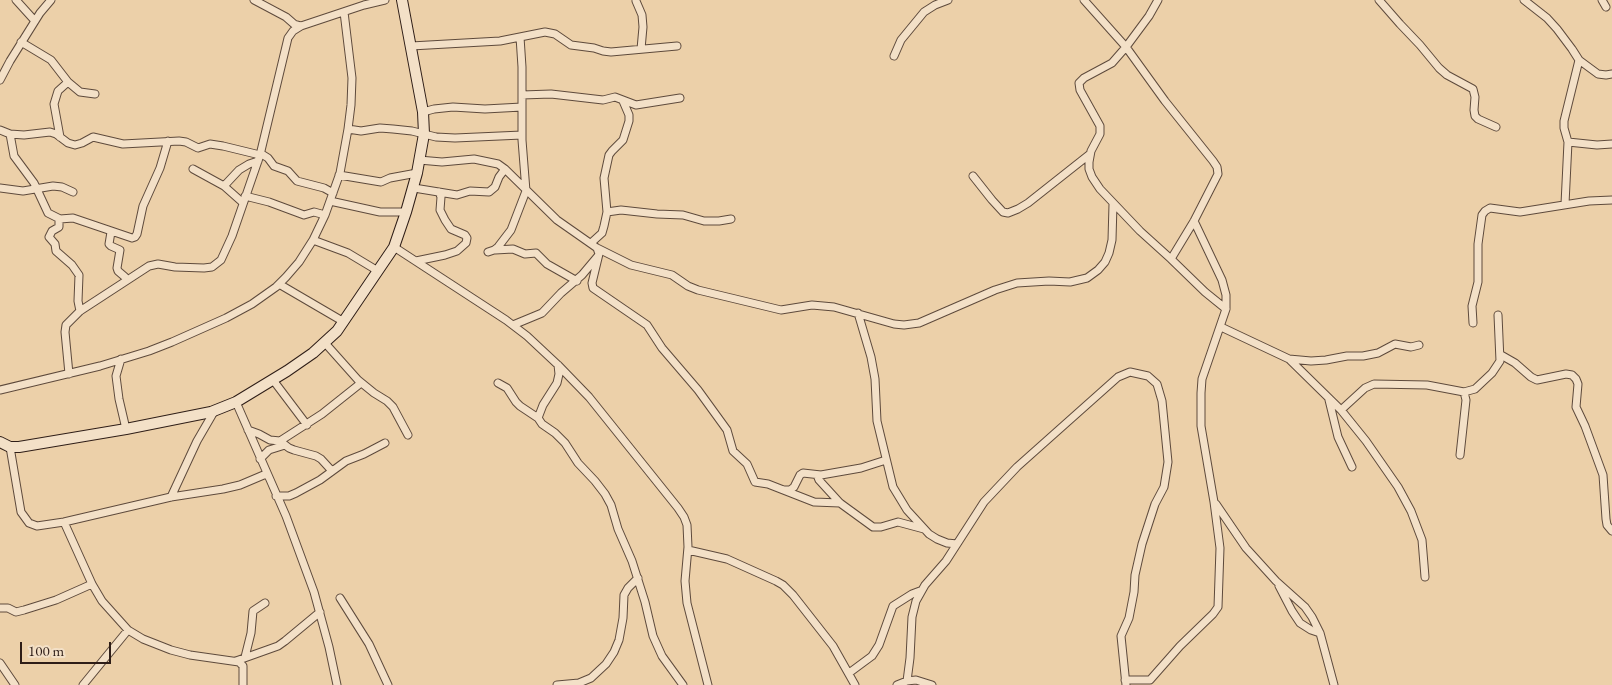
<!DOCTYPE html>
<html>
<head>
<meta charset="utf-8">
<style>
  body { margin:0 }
  #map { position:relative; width:1612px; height:685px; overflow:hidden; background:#ecd0a9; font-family:"EB Garamond",serif }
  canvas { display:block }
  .scale { position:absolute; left:20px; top:642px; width:91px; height:22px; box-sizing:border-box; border:2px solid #2e1d17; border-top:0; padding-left:6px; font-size:15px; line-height:18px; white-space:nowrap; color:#2e1d17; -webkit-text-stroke:4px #f3e0c7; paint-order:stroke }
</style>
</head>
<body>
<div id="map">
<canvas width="1612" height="685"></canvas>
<div class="scale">100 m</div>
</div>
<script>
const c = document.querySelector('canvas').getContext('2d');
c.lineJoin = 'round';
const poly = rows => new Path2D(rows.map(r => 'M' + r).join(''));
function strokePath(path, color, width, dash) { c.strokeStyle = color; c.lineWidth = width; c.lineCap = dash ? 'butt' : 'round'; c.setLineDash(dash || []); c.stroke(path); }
const street = poly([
  [16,0,35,21],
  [254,0,286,17,294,24,301,26],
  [1084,0,1126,47,1112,63,1084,78,1079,83,1080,90,1100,126,1100,134,1091,151,1089,162,1089,169,1092,177,1100,189,1140,231,1171,259,1205,292,1226,309],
  [1158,0,1149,16,1126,47,1165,101,1213,161,1217,167,1218,174,1194,221,1171,259],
  [1379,0,1400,24,1420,45,1439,68,1447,75,1473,89,1475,97,1474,110,1475,116,1478,119,1496,127],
  [1524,0,1547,18,1557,29,1572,49,1579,60,1564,121,1564,128,1568,142,1565,204],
  [1602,0,1606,7],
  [636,1,642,15,643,27,641,49],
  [21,42,51,60,68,82,80,92,95,94],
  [411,46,500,41,545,32,555,34,571,45,594,48,603,51,611,52,677,46],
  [894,56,901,40,924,12,935,5,948,0],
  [1579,60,1598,74,1606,75,1612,74],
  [0,80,10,61,40,13,51,0],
  [522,95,551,94,603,100,615,97,636,105,680,98],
  [423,112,434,109,453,107,485,109,522,107],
  [348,129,361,131,380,128,393,129,412,131,436,137,455,138,522,135],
  [0,130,10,134,24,135,50,132,56,134,68,143,75,145,82,143,93,137,123,144,179,141,186,142,198,148,210,144,223,146,260,155],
  [10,134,14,156,34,183,48,213,60,219,73,218,132,238,135,237,137,234,143,206,160,168,168,141],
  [60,137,54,104,58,91,68,82],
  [1568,142,1597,145,1612,144],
  [260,153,268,158,274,166,288,171,297,181,324,188,333,193],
  [419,160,442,162,474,159,498,164,505,169,557,220,597,248,631,265,672,275,688,286,698,290,781,310,812,305,834,307,894,324,904,325,919,323,995,290,1017,283,1049,281,1070,282,1087,278,1098,270,1105,262,1109,253,1112,240,1113,204],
  [193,169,224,186,242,202],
  [339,175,381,182,390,178,417,173],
  [973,176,992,200,1003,212,1008,213,1018,209,1028,203,1090,154],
  [224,186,239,170,249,164,258,161],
  [0,188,23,191,53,186,62,187,73,192],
  [414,188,457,195,470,191,489,192,495,187,499,177,505,169],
  [245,196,269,202,304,215,314,212,325,215],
  [330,201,380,212,406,212],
  [607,212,621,210,657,214,683,215,704,221,719,221,731,219],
  [59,219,59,227,52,231,49,237,55,244,56,251,72,265,79,275,78,301,80,311],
  [111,232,109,244,111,246,120,250,117,268,118,271,125,277,126,280],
  [313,240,348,253,378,271],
  [591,243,602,233,604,226,607,212,604,178,609,155,612,151,623,140,629,121,629,115,623,101],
  [394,247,506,320,527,336,558,365,589,397,678,508,684,517,687,525,688,547,685,581,687,603,708,685],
  [597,248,599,254,592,283,593,288,647,325,662,348,698,390,727,430,733,451,747,464,755,482,768,484,814,502,840,503],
  [495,250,513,249,525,254,536,253,547,264,577,281],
  [488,252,494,250,498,247,511,230,526,191,522,140,522,67,520,37],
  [416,261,445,255,457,251,466,243,467,238,465,235,451,229,445,220,440,210,441,197,439,192],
  [279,284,344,322],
  [858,313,871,357,875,379,877,421,893,487,907,510,929,534,937,539,947,543,957,544],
  [1473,323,1472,306,1478,282,1478,244,1482,215,1485,211,1490,208,1520,212,1589,201,1612,200],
  [513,325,542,313,561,293,582,275,598,256],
  [1221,327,1289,359,1341,410,1366,441,1398,487,1411,511,1422,540,1425,577],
  [325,343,358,380,374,393,387,401,393,407,408,435],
  [1501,355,1515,363,1531,377,1537,380,1566,374,1572,375,1576,379,1578,384,1576,407,1585,426,1603,475,1606,519,1607,525,1612,531],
  [121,359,116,376,119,399,126,429],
  [1289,359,1311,361,1326,360,1347,356,1363,356,1378,353,1395,344,1411,347,1419,345],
  [558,365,559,374,557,383,543,405,538,418,542,424,555,433,565,443,578,463,595,481,605,494,611,505,618,529,632,561,645,602,653,636,662,656,683,685],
  [69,374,65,332,66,325,80,311,149,266,158,264,175,267,204,268,212,267,221,260,232,236,260,155,288,38,293,31,301,26,364,5,385,0],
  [273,380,307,425],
  [498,383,507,388,516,402,520,406,538,418],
  [0,390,100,366,149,351,172,342,226,318,252,304,276,287,286,277,299,262,313,240,325,215,340,173,348,129,351,105,352,78,344,12],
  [1464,392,1475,389,1492,373,1500,361,1498,315],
  [1329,400,1338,437,1352,467],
  [236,402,286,516,314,592,329,647,337,685],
  [1341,410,1365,388,1374,384,1427,385,1464,392,1466,400,1460,455],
  [248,430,259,434,270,440,280,441,289,448,294,450,316,456,321,459,332,471],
  [280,441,322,414,361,383],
  [10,447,21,512,29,523,37,526,64,522,171,497,223,489,240,485,266,474],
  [260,459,269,450,285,445],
  [817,475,819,480,840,503,873,527,881,527,898,522,924,529],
  [784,490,790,490,794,487,800,475,803,473,821,475,861,468,886,460],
  [276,496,289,496,296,493,320,480,346,461,364,454,385,443],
  [171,497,197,441,215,410],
  [1216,504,1246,548,1276,581,1305,607,1312,617,1320,633,1334,685],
  [64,522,92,584,102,601,128,630,143,639,171,650,190,655,239,662,243,666,243,685],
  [688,550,727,559,776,581,783,585,793,595,833,646,855,685],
  [1279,586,1292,611,1300,623,1311,630,1320,633],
  [340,598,369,644,388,685],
  [0,608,8,608,16,612,24,610,56,600,92,584],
  [245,657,251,633,253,611,265,603],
  [236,661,278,646,285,641,320,612],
  [0,663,15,685],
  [849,673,872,656,879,645,893,606,912,594,920,591],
  [1125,680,1150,680,1180,646,1213,614,1218,607,1220,548,1214,502,1201,426,1201,393,1202,379,1226,309,1226,295,1222,280,1194,221],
  [907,681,910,658,912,617,916,601,925,585,946,561,984,502,1017,467,1118,377,1130,372,1148,376,1157,384,1162,401,1168,462,1164,487,1155,504,1142,544,1135,575,1134,592,1129,618,1121,636,1126,685],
  [83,685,128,630],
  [557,685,579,683,591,678,606,664,614,652,619,640,623,618,624,595,628,588,638,578],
  [897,685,907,681,916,680,932,685]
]);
const secondary = poly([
  [0,442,10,447,19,447,126,429,211,412,236,402,287,371,313,353,337,331,394,247,406,212,417,173,424,134,423,112,402,0]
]);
strokePath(street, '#5e4a3c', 9);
strokePath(secondary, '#2e1d17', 12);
strokePath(street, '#f3e0c7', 7);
strokePath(secondary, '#f3e0c7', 10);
</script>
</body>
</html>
